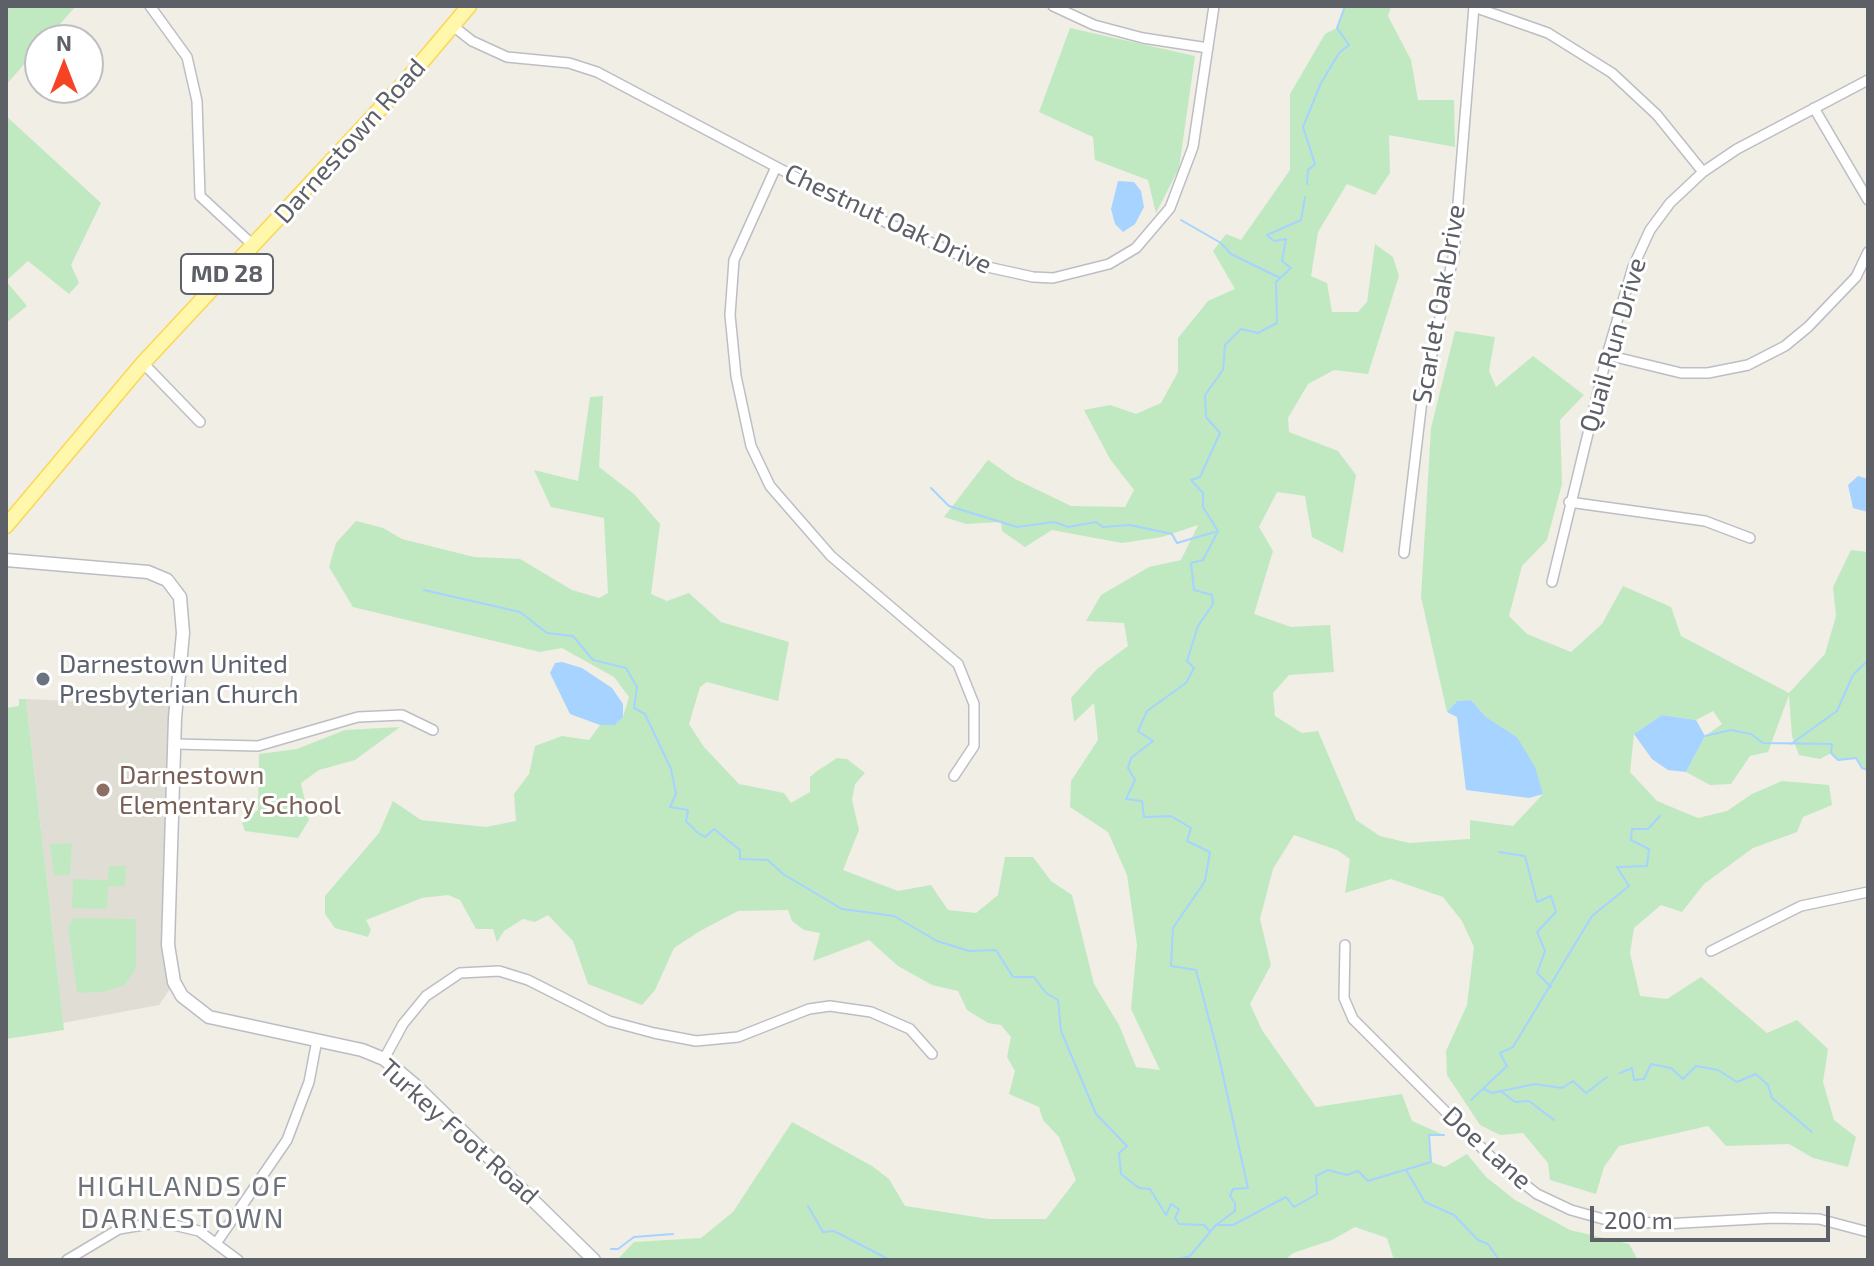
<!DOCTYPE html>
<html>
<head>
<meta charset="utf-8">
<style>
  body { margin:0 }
  #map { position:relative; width:1874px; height:1266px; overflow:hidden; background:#f0eee5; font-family:"Exo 2",sans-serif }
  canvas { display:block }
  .frame { position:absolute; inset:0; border:8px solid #5d6067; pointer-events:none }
  .north { position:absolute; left:24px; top:24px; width:80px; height:80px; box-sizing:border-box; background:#fff; border:2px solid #bebfc2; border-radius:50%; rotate:0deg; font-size:22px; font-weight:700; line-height:32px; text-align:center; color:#5d6067 }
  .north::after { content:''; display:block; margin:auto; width:28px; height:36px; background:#f64325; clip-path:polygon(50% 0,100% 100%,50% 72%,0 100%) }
  .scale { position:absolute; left:1590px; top:1206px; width:240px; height:36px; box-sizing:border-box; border:4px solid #5d6067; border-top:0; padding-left:10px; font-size:24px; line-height:28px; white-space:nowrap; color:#5d6067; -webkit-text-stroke:6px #fff; paint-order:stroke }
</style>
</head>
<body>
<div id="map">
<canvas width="1874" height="1266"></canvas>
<div class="frame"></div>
<div class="north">N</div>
<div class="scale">200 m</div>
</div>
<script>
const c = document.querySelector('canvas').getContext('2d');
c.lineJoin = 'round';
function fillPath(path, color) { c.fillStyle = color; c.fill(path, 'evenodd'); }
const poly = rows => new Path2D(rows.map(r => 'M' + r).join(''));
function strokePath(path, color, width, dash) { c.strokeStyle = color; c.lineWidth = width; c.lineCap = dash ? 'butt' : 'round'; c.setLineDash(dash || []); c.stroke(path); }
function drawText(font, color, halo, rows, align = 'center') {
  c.font = font + ' "Exo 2",sans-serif'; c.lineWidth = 6; c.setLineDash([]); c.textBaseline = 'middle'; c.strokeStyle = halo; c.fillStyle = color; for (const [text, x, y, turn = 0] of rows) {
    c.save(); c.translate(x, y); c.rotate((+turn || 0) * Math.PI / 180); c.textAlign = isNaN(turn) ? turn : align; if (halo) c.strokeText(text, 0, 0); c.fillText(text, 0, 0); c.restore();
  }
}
fillPath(poly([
  [106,694,171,695,162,956,172,986,159,1005,63,1023,26,699,92,702]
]), '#e0ded4');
fillPath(poly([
  [6,6,75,7,46,40,40,40,40,46,6,85],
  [1345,6,1391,6,1388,16,1411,60,1418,100,1454,100,1455,147,1389,135,1390,173,1375,195,1347,184,1318,232,1311,276,1327,283,1332,312,1358,312,1367,302,1375,244,1393,257,1399,276,1368,374,1334,370,1308,384,1288,418,1289,432,1338,451,1356,475,1343,553,1312,537,1305,496,1277,492,1259,527,1273,551,1254,614,1291,627,1330,625,1334,672,1289,675,1273,693,1275,716,1302,733,1318,731,1356,820,1380,836,1409,843,1470,839,1470,820,1513,826,1543,794,1517,737,1486,717,1471,700,1457,701,1447,712,1421,597,1431,428,1455,331,1495,337,1489,371,1496,387,1533,356,1584,395,1560,420,1562,484,1547,540,1522,566,1509,616,1527,634,1571,652,1602,624,1623,586,1671,607,1681,636,1789,693,1825,654,1836,616,1833,587,1851,550,1868,552,1868,770,1862,768,1856,758,1838,760,1831,753,1820,759,1799,755,1792,736,1789,695,1768,752,1750,756,1731,784,1710,785,1686,772,1705,736,1722,724,1713,711,1696,720,1662,715,1634,734,1630,772,1657,801,1698,818,1727,811,1752,794,1782,781,1829,785,1832,805,1803,817,1797,832,1753,848,1704,884,1682,912,1661,905,1634,928,1630,953,1640,996,1667,999,1701,977,1767,1033,1797,1020,1828,1049,1823,1082,1834,1120,1856,1137,1848,1167,1813,1158,1789,1144,1726,1146,1708,1126,1619,1146,1604,1167,1596,1194,1550,1180,1548,1163,1523,1133,1500,1135,1480,1125,1447,1075,1446,1051,1467,1005,1474,947,1462,921,1443,897,1391,879,1345,893,1350,859,1337,850,1294,835,1273,869,1260,919,1271,965,1250,1004,1262,1030,1316,1107,1402,1094,1412,1121,1444,1135,1429,1136,1431,1162,1445,1167,1467,1154,1486,1177,1515,1200,1570,1230,1629,1244,1638,1260,1394,1260,1387,1238,1355,1227,1332,1240,1293,1253,1285,1260,617,1260,634,1242,701,1238,733,1212,792,1122,872,1166,889,1179,905,1206,989,1219,1046,1219,1076,1180,1059,1137,1043,1120,1039,1107,1009,1094,1015,1071,1007,1057,1011,1037,1001,1025,988,1023,967,1010,958,991,932,985,898,966,869,940,813,961,820,933,804,930,792,921,788,910,738,911,700,931,674,948,655,990,642,1005,588,984,573,941,548,915,535,922,523,919,504,931,497,942,493,929,476,929,460,900,448,895,422,898,366,920,371,930,368,937,335,928,325,914,325,896,379,833,393,801,421,820,486,827,516,821,514,794,529,774,535,746,562,736,589,740,600,725,615,725,623,717,629,697,614,677,562,648,540,652,353,607,329,567,336,543,356,521,383,528,402,539,474,557,520,559,572,590,599,598,608,593,604,518,551,507,534,470,578,481,590,397,603,396,599,467,634,494,660,524,651,594,667,601,689,593,721,622,789,642,778,701,707,682,700,687,689,724,704,747,739,784,784,793,791,803,810,792,810,777,817,771,837,758,847,759,865,773,855,784,852,800,859,830,843,870,898,891,931,885,948,910,976,913,998,895,1005,857,1033,857,1051,881,1072,895,1094,984,1119,1025,1136,1067,1160,1070,1131,1009,1137,945,1127,875,1108,832,1070,807,1071,781,1098,740,1094,703,1074,722,1071,698,1097,669,1128,646,1124,623,1086,621,1101,595,1149,567,1181,560,1198,525,1162,537,1122,543,1052,530,1025,547,1002,531,1001,522,966,524,944,517,988,460,1015,479,1071,506,1125,507,1134,490,1110,459,1084,410,1110,405,1136,414,1161,403,1178,372,1178,338,1208,301,1235,289,1213,251,1226,234,1241,240,1290,170,1290,94,1325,34,1337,28],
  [1070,28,1195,56,1179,168,1156,213,1148,180,1095,160,1093,137,1039,112],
  [6,116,101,203,71,265,79,283,69,294,28,261,6,281,27,306,6,323],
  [19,699,26,699,64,1030,6,1039,6,708,19,706],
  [400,727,355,760,319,770,301,783,309,820,298,838,245,831,242,823,258,810,259,754,297,749,345,730],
  [72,843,70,875,54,876,50,844],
  [109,866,126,866,125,886,108,887,107,909,72,908,73,879,108,880],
  [74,918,136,919,136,968,125,985,103,992,77,993,68,926]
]), '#c0e9c2');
fillPath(poly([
  [1118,181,1134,182,1141,191,1144,207,1135,224,1123,232,1115,224,1111,209],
  [1858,476,1868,479,1868,512,1853,508,1848,485],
  [562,662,582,668,612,688,623,704,623,717,615,725,600,725,570,714,550,673,555,663],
  [1471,700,1486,717,1517,737,1535,767,1543,794,1529,798,1466,790,1457,717,1447,712,1457,701],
  [1662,715,1696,720,1705,736,1686,772,1668,770,1652,759,1634,734]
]), '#a6d3ff');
strokePath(poly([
  [1307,184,1308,170,1315,164,1303,127,1321,83,1339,53,1349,45,1337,28,1345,6],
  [1181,220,1221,243,1231,254,1280,278],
  [931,488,949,506,1017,527,1054,522,1068,527,1096,522,1103,527,1130,525,1172,534,1177,543,1215,532],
  [424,590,520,612,547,633,573,636,593,660,626,668,637,687,634,708,645,714,671,769,676,794,670,807,688,810,686,821,698,833,705,837,714,829,740,850,740,859,768,860,783,874,842,909,894,916,937,941,969,951,996,950,1013,977,1034,977,1046,993,1058,1000,1061,1031,1096,1114,1127,1146,1119,1153,1121,1174,1139,1188,1150,1189,1166,1215,1171,1204,1179,1209,1175,1218,1179,1224,1204,1225,1210,1232],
  [1705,736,1731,730,1751,734,1763,743,1832,744,1831,753,1838,760,1856,758,1862,768,1868,770],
  [1791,744,1837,711,1853,675,1868,660],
  [1499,852,1525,856,1537,902,1551,896,1556,912,1537,932,1545,951,1537,973,1551,987],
  [1620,1073,1632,1068,1634,1080,1644,1079,1651,1064,1671,1068,1683,1079,1696,1066,1718,1070,1737,1082,1756,1074,1768,1085,1772,1098,1812,1132],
  [1484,1089,1492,1093,1535,1084,1562,1088,1573,1081,1586,1093,1607,1077],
  [1502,1092,1515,1102,1529,1101,1554,1120],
  [1471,1100,1507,1066,1500,1053,1513,1047,1592,916,1629,886,1617,867,1647,866,1649,849,1631,840,1632,829,1648,829,1660,816],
  [1406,1170,1425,1202,1454,1215,1478,1240,1488,1244,1499,1260],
  [808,1206,823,1232,834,1231,890,1260],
  [1216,1225,1235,1211,1235,1203,1230,1196,1233,1189,1248,1188,1218,1053,1196,970,1171,966,1173,928,1205,881,1210,852,1187,841,1191,828,1171,816,1144,817,1142,801,1126,799,1135,780,1128,768,1131,758,1153,741,1138,731,1147,711,1186,683,1194,668,1187,661,1198,626,1213,604,1212,595,1194,590,1191,563,1203,560,1218,531,1203,507,1203,493,1191,480,1200,477,1220,433,1206,417,1205,395,1223,370,1225,345,1241,329,1258,333,1277,323,1276,282,1291,268,1282,261,1286,239,1274,241,1267,235,1301,220,1305,197],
  [611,1249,618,1249,634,1237,673,1234],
  [1175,1260,1190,1256,1216,1225,1233,1225,1286,1197,1294,1207,1317,1194,1316,1176,1328,1170,1347,1175,1358,1171,1368,1181,1431,1162,1429,1135,1444,1135]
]), '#a6d3ff', 2);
const street = poly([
  [150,6,187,57,197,101,200,196,254,246],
  [1053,6,1094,25,1143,38,1208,48],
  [1474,7,1548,33,1612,73,1657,115,1703,172],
  [453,26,472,41,507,57,569,63,597,72,852,207,983,266,1033,277,1053,278,1109,264,1136,248,1170,208,1193,147,1214,6],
  [1814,108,1868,200],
  [776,167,734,260,730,315,736,376,751,446,770,486,831,556,958,664,974,704,974,746,954,776],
  [1607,355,1681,373,1708,373,1748,365,1785,346,1808,327,1856,277,1868,252],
  [143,363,200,422],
  [1569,502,1705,521,1750,538],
  [1404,553,1422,400,1454,253,1474,6],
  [1552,582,1607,355,1633,267,1650,230,1670,203,1703,172,1737,149,1868,80],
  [175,744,258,746,358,717,402,715,433,730],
  [1345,945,1344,998,1353,1019,1495,1161,1537,1194,1571,1210,1603,1219,1664,1224,1773,1218,1819,1219,1868,1232],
  [1711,951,1801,906,1868,892],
  [384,1059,403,1024,426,996,460,973,499,971,528,980,609,1021,654,1033,696,1041,738,1037,809,1009,830,1006,871,1012,910,1029,932,1054],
  [217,1242,287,1140,309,1082,317,1040],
  [67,1260,119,1229,161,1222,199,1231,238,1260]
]);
const secondary = poly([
  [6,560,148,572,167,580,180,597,183,633,175,718,168,945,174,982,182,996,209,1017,362,1050,384,1059,415,1085,594,1260]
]);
const primary = poly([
  [6,526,143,363,405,82,469,6]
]);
strokePath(street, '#bdbec5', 12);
strokePath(secondary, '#babdc4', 15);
strokePath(primary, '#fcd752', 17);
strokePath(street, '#fff', 9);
strokePath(secondary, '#fff', 12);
strokePath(primary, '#fff7ab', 14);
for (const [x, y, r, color] of [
  [43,679,8,"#6b7280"],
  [103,790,8,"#8d6e63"]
]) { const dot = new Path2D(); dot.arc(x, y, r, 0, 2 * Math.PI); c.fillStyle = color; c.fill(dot); strokePath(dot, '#fff', 3); }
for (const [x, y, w] of [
  [227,274,92]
]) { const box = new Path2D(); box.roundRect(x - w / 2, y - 20, w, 40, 6); c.fillStyle = '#fff'; c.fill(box); strokePath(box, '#5d6067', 2); }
drawText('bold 24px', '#5d6067', null, [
  ["MD 28",227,274]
]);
drawText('26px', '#5d6067', '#fff', [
  ["Darnestown Road",350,141,-48],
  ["Chestnut Oak Drive",888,219,25],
  ["Scarlet Oak Drive",1439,304,-80],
  ["Quail Run Drive",1613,345,-74],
  ["Turkey Foot Road",459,1132,42],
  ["Doe Lane",1487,1148,42]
]);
drawText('26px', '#5b616d', '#fff', [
  ["Darnestown United",59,664],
  ["Presbyterian Church",59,694]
], 'left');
drawText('26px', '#785e54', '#fff', [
  ["Darnestown",119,775],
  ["Elementary School",119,805]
], 'left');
c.letterSpacing = '2px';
drawText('28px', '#6e7279', '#fff', [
  ["HIGHLANDS OF",183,1187],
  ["DARNESTOWN",183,1219]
]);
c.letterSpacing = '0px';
</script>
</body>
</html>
